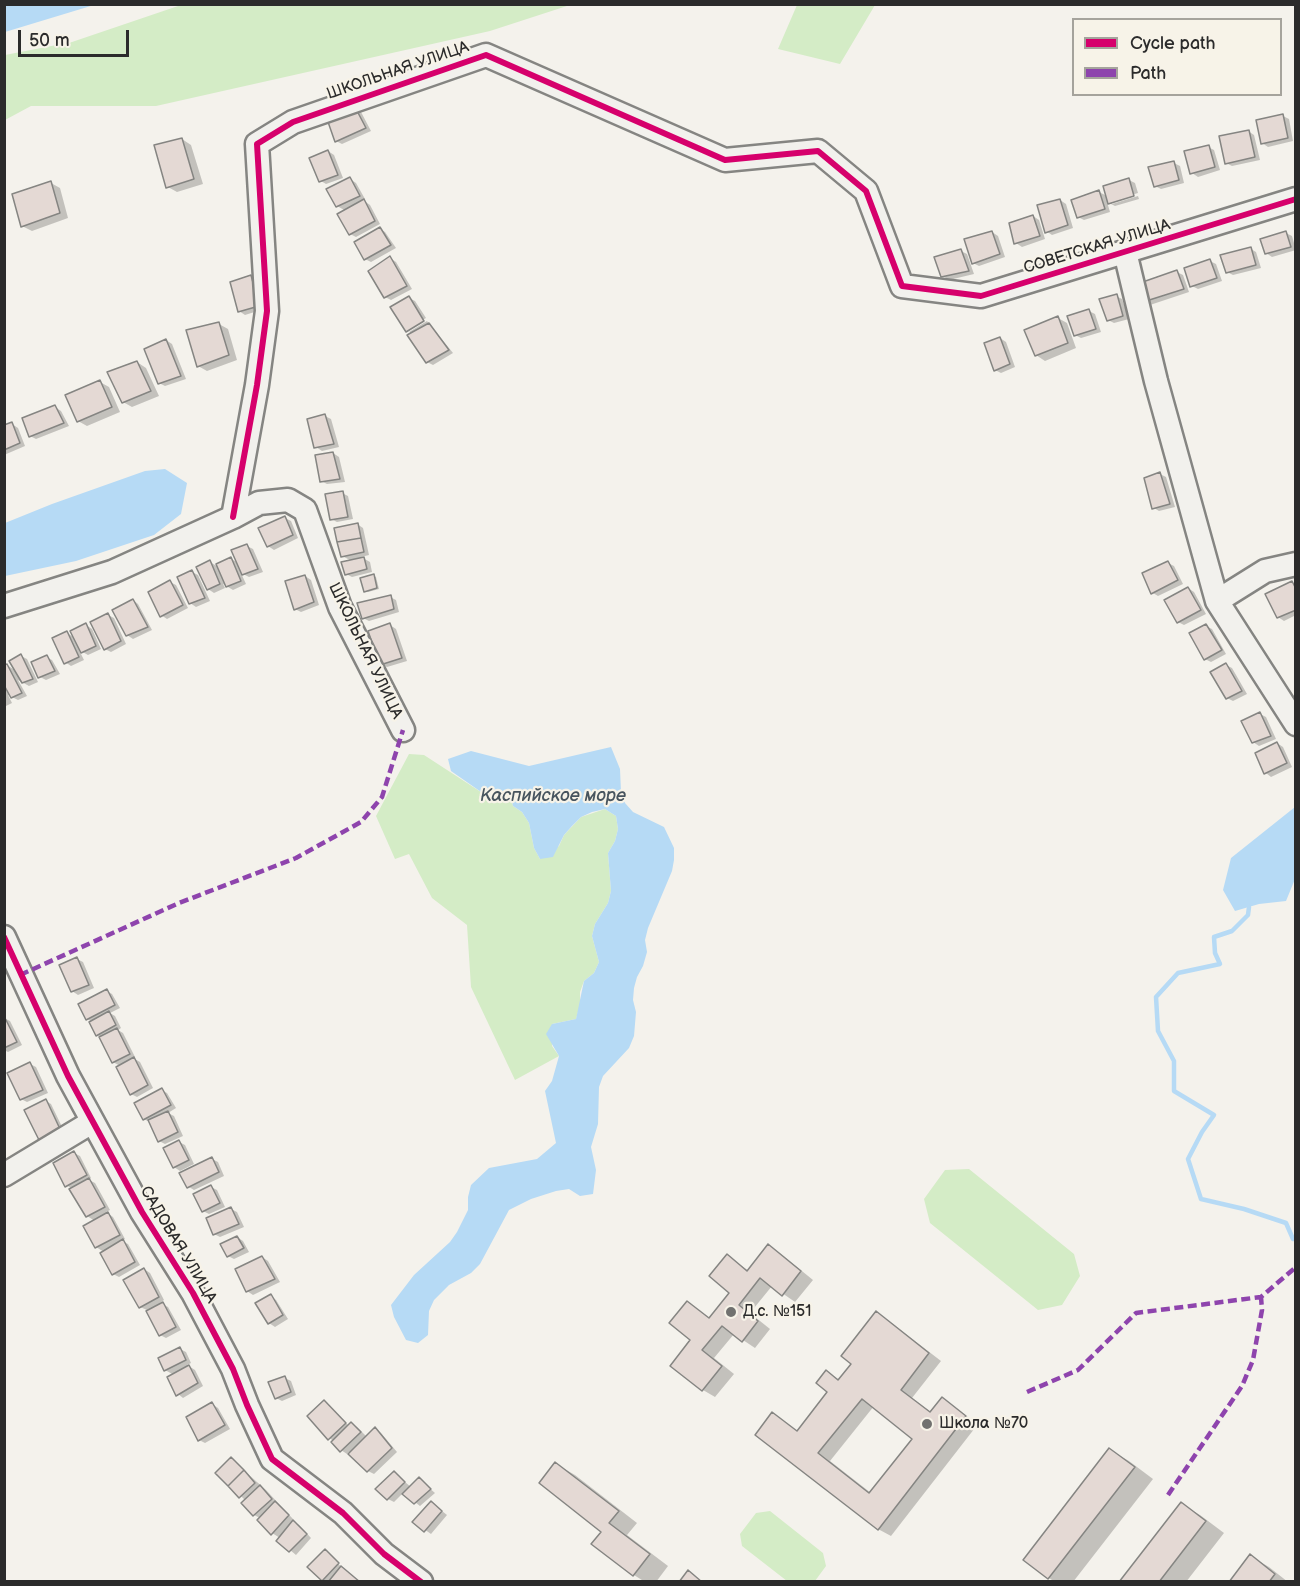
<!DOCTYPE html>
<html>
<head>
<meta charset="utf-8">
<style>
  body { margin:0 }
  #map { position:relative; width:1300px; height:1586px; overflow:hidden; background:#f4f2ec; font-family:"Balsamiq Sans",sans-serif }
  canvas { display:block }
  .frame { position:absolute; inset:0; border:6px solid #2b2b2b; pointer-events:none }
  .legend { position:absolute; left:1072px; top:18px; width:210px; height:78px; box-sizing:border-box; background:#f7f3e8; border:2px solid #a5a39c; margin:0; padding:8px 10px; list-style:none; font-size:18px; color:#2b2b2b }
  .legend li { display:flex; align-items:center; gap:12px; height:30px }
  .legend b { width:30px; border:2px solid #a5a39c }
  .scale { position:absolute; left:18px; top:30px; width:111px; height:27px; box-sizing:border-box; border:3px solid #2b2b2b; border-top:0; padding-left:8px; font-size:18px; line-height:21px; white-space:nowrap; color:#2b2b2b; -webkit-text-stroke:4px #f7f3e8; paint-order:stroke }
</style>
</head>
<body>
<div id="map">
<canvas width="1300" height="1586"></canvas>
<div class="frame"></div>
<ul class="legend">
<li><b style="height:8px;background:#d6006c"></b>Cycle path</li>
<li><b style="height:8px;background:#8e44ad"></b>Path</li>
</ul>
<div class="scale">50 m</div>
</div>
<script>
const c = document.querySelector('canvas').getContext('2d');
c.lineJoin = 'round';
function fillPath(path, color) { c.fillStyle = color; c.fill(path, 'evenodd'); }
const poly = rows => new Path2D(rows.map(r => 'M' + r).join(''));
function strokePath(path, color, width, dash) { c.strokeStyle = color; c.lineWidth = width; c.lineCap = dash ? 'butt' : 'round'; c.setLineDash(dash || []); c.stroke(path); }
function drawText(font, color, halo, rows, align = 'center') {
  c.font = font + ' "Balsamiq Sans",sans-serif'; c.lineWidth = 4.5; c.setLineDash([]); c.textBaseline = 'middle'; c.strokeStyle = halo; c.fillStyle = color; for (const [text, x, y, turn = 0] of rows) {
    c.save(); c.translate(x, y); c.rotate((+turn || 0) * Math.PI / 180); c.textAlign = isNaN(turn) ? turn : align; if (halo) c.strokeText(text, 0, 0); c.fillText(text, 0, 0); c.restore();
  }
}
fillPath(poly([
  [181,5,181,4,570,5,490,31,156,106,31,106,5,120,5,55,72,42],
  [797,5,797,4,875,5,840,64,778,49],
  [409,754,424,755,484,794,510,793,513,806,522,812,529,823,534,848,540,859,559,846,564,835,581,817,605,809,616,816,618,829,615,841,608,853,611,891,608,903,595,924,592,936,599,962,594,973,584,981,580,992,580,1005,576,1019,552,1024,552,1046,559,1056,515,1080,471,987,467,925,432,898,409,854,395,859,376,816],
  [969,1169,1074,1254,1080,1276,1062,1305,1038,1310,930,1223,924,1199,945,1170],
  [770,1511,823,1553,826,1566,815,1581,787,1581,742,1546,740,1534,756,1513]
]), '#d4ecc6');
fillPath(poly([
  [5,4,94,4,94,5,5,32],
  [165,469,187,483,181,514,154,535,76,561,5,576,5,523,52,504,145,471],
  [611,747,620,769,621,792,625,803,633,812,664,827,674,848,674,860,672,871,648,928,645,940,647,952,643,966,637,977,634,988,633,1000,636,1012,634,1036,629,1048,603,1076,599,1087,598,1124,591,1147,596,1170,593,1194,580,1196,569,1189,556,1191,531,1199,509,1210,480,1264,471,1273,449,1285,434,1300,429,1311,428,1335,418,1343,406,1340,394,1317,391,1305,414,1275,450,1242,457,1232,468,1210,468,1197,471,1185,489,1168,537,1159,556,1143,545,1091,552,1081,559,1056,546,1034,552,1024,576,1019,584,981,594,973,599,962,592,936,595,924,608,903,611,891,608,853,615,841,618,829,616,816,605,809,592,812,581,817,572,826,564,835,553,857,540,859,534,848,529,823,522,812,513,806,510,794,497,797,484,794,451,771,448,759,471,751,529,766],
  [1295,807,1295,879,1286,901,1259,904,1235,911,1223,890,1231,858]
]), '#b6daf5');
fillPath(poly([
  [355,108,361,112,371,131,342,144,336,141],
  [1283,116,1289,119,1293,141,1268,147,1262,143],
  [1248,131,1254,135,1260,160,1232,166,1226,163],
  [182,139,191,145,203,184,177,192,168,187],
  [1208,147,1214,150,1220,170,1198,177,1192,173],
  [328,151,334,155,343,178,326,184,321,181],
  [1174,163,1180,166,1184,183,1161,189,1155,186],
  [350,179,356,183,365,199,363,200,370,205,380,224,356,237,350,234,346,211,337,206],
  [1129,180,1135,183,1138,193,1112,201,1112,204,1138,196,1139,199,1115,206,1107,202,1110,212,1084,220,1078,217,1099,192,1107,196],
  [51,183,60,188,68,218,32,231,22,226],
  [1060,200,1066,204,1073,228,1052,235,1046,231],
  [1033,216,1039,220,1045,239,1022,247,1016,243],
  [380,229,385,232,396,248,371,262,365,259],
  [992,232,998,236,1005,257,979,266,973,263],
  [1286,233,1292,236,1296,250,1272,257,1266,253],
  [1251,249,1256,252,1261,268,1233,275,1227,272],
  [961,251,967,254,974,274,949,280,943,276],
  [390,258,396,262,412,289,391,300,385,297],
  [1210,261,1216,264,1222,281,1198,289,1192,286],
  [1177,272,1183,275,1189,292,1150,305,1144,301],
  [251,276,257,280,264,309,245,315,239,311],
  [1116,296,1122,299,1129,319,1114,323,1108,320],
  [409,298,415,301,426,318,407,329],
  [1089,311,1095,314,1101,332,1081,338,1075,335],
  [1058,318,1067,323,1076,348,1045,361,1036,355],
  [427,321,453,353,433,365,427,362,413,334,409,332],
  [219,324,228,329,237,360,207,371,198,366],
  [1000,338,1006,342,1015,367,1001,373,995,370],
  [166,340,172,344,186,379,165,386,159,383],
  [137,362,146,368,159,396,132,407,123,402],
  [100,382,109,387,120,412,87,426,78,421],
  [55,407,61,411,69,426,36,439,30,436],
  [325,416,331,419,339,447,322,451,316,447],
  [12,424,18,428,25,446,4,455,4,427],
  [333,453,339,457,345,482,327,484,321,481],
  [1160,474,1166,477,1175,507,1159,511,1154,508],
  [342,493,348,496,353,519,337,522,331,519],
  [285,518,291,521,298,538,274,550,268,546],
  [357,524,363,528,369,555,361,557,370,562,372,572,352,577,346,574,352,561,342,556],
  [247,546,253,549,263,572,249,577,241,573,246,584,233,590,223,584,225,588,214,593,208,589,210,562,220,568,231,559,239,563],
  [1168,563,1174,566,1183,584,1158,596,1153,593],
  [192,572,198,575,210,601,196,607,190,603],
  [305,576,311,580,319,605,301,612,295,609],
  [374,576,376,577,379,589,368,592,365,591],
  [170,582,176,585,188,608,167,619,161,615],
  [1292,583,1296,585,1296,615,1284,621,1278,617],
  [1188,588,1194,592,1206,614,1184,625,1178,622],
  [390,597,396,600,399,612,369,621,363,618],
  [133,600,138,604,152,630,133,639,127,635],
  [108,615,114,618,126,644,111,652,105,649],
  [86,625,92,629,101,649,88,655,79,650,84,660,71,666,65,662,67,633,75,638],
  [390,625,396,629,407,661,387,667,381,664],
  [1206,626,1212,629,1226,654,1211,662,1205,659],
  [21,656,27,659,38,682,29,686,18,680,27,696,18,700,8,695,12,703,4,707,4,667,7,665,16,671],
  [46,657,52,660,60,674,46,680,40,677],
  [1226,665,1232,668,1247,694,1233,701,1227,698],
  [1260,714,1266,717,1276,739,1259,746,1253,742],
  [1277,743,1283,747,1292,767,1271,777,1266,773,1257,753],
  [77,959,83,962,94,988,78,995,72,991],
  [107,991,112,994,120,1008,110,1013,115,1016,121,1028,118,1030,123,1033,135,1057,133,1058,140,1062,153,1088,137,1097,131,1094,120,1066,113,1062,102,1037,97,1035,93,1022,87,1019],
  [4,1018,10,1021,22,1045,8,1052,4,1050],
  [30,1064,36,1067,48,1093,27,1102,21,1099],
  [161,1090,167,1093,176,1108,168,1113,174,1116,183,1136,165,1144,159,1141,151,1123,144,1119],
  [46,1101,51,1104,65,1133,46,1142,40,1139],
  [179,1142,185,1145,194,1164,180,1171,174,1167],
  [74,1153,80,1156,91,1178,89,1180,95,1183,110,1210,106,1212,113,1217,125,1239,122,1241,128,1244,140,1265,119,1277,113,1274,104,1252,96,1247,85,1227,95,1221,87,1216,73,1189,66,1185],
  [212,1159,218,1162,224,1176,194,1190,189,1187],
  [211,1187,217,1190,225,1207,209,1214,203,1211],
  [231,1209,237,1212,244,1227,220,1237,214,1234],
  [237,1237,243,1241,249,1252,234,1259,228,1256],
  [768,1246,781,1254,813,1280,795,1302,772,1286,750,1313,770,1329,755,1348,734,1334,714,1358,734,1374,715,1397,703,1390,672,1365,693,1340,688,1303,711,1319,732,1293,727,1256,749,1271],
  [262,1257,268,1261,280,1282,253,1295,247,1291,237,1270],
  [144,1269,150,1273,164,1300,160,1303,168,1307,181,1330,166,1338,160,1335,147,1310,140,1307],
  [271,1296,276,1300,288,1319,275,1327,269,1323],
  [876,1313,889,1321,941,1361,912,1398,932,1413,942,1399,978,1424,891,1536,878,1529,773,1414,798,1432,829,1392,826,1372,840,1380,854,1363],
  [874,1406,914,1439,871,1493,830,1461],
  [180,1349,186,1352,191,1363,187,1365,195,1370,203,1386,183,1398,178,1394,174,1375,165,1370],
  [285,1378,291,1381,296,1395,282,1401,276,1398],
  [324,1402,349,1426,351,1424,357,1427,367,1437,375,1429,381,1433,397,1452,374,1474,368,1471,349,1452,347,1454,341,1450,334,1441,329,1438],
  [212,1404,218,1408,230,1429,205,1443,199,1440],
  [1110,1450,1129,1461,1153,1479,1073,1582,1055,1582,1049,1578],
  [231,1459,266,1490,293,1519,292,1521,299,1525,311,1538,296,1555,278,1540,280,1538,272,1533,260,1518,254,1515,245,1500,217,1473],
  [556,1464,575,1475,637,1523,627,1535,668,1566,656,1582,645,1582,634,1575],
  [394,1473,411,1487,419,1479,435,1493,420,1506,403,1493,394,1502,388,1499],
  [1181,1504,1200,1515,1224,1533,1186,1582,1121,1582],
  [437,1507,447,1515,431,1534,414,1522],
  [325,1551,331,1555,342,1568,360,1582,326,1582,322,1579],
  [1250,1556,1269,1567,1288,1582,1231,1582]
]), '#0003');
strokePath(poly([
  [1249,907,1248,915,1232,931,1214,937,1215,953,1220,964,1178,973,1156,997,1158,1031,1174,1061,1174,1091,1214,1115,1202,1132,1188,1159,1201,1199,1244,1209,1286,1223,1293,1239,1296,1238]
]), '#b6daf5', 4.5);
const building = poly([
  [355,107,366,128,335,142,327,119,355,107],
  [1283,114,1288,138,1261,144,1256,120,1283,114],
  [1249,130,1255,157,1225,164,1219,136,1249,130],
  [182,138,194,179,166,188,154,145,182,138],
  [1209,145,1215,167,1190,174,1184,151,1209,145],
  [328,150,338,175,319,182,309,158,328,150],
  [1174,161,1179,180,1154,187,1148,167,1174,161],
  [350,177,360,196,336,207,326,189,350,177],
  [1129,178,1134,196,1108,204,1103,186,1129,178],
  [51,181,60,213,21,227,12,194,51,181],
  [1099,190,1105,209,1077,218,1071,200,1099,190],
  [364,199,375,221,349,235,337,214,364,199],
  [1060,199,1068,225,1045,233,1037,205,1060,199],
  [1033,215,1040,236,1014,244,1009,223,1033,215],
  [380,227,391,245,364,260,354,242,380,227],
  [992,231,1000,254,972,264,964,239,992,231],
  [1286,231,1291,247,1265,254,1260,239,1286,231],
  [1251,247,1256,265,1226,273,1220,255,1251,247],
  [961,249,969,271,941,277,934,257,961,249],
  [390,256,407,286,384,298,368,271,390,256],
  [1210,259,1217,278,1190,287,1184,268,1210,259],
  [1177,270,1184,289,1143,302,1137,284,1177,270],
  [251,275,259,306,238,312,230,282,251,275],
  [1117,294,1123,316,1107,321,1099,299,1117,294],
  [409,296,424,321,406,332,390,307,409,296],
  [1089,309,1096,329,1074,336,1067,316,1089,309],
  [1058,316,1068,343,1035,356,1024,330,1058,316],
  [219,322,229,355,197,367,186,330,219,322],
  [429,323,449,350,426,363,407,335,429,323],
  [1000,337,1010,364,994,371,984,343,1000,337],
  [166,339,181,376,158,384,144,349,166,339],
  [137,361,151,391,122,403,107,372,137,361],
  [100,380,112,407,77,422,65,395,100,380],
  [55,405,64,423,29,437,22,418,55,405],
  [325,414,334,444,314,448,307,419,325,414],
  [12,422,20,443,4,450,4,425,12,422],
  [333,452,340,479,320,482,315,455,333,452],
  [1160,472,1170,504,1152,509,1144,478,1160,472],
  [343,491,348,517,330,520,325,494,343,491],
  [285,516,293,535,267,547,258,528,285,516],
  [358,523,361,538,337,542,334,528,358,523],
  [361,538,364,552,341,557,337,542,361,538],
  [247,544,258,569,242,575,231,550,247,544],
  [231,557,241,581,226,587,216,564,231,557],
  [364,557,367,569,345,575,341,562,364,557],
  [210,560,220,584,207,590,196,567,210,560],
  [1168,561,1178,580,1151,594,1142,573,1168,561],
  [192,570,205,598,189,604,177,577,192,570],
  [374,574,377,588,364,592,360,578,374,574],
  [305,575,314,602,294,610,285,581,305,575],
  [170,580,183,605,160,617,148,592,170,580],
  [1292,581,1296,589,1296,610,1277,618,1265,594,1292,581],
  [1188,587,1201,610,1177,623,1164,600,1188,587],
  [391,595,394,609,362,619,357,603,391,595],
  [133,599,148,627,126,636,112,610,133,599],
  [108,613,121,641,104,650,90,622,108,613],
  [86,623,96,646,81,653,70,631,86,623],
  [390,623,402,658,380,665,368,631,390,623],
  [1206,624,1222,650,1204,660,1189,633,1206,624],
  [67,631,79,657,64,664,52,638,67,631],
  [21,654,33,679,22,683,9,661,21,654],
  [47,655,55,671,38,678,31,662,47,655],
  [1226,663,1242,691,1226,699,1210,672,1226,663],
  [7,664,22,693,11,698,4,685,4,665,7,664],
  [1260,712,1271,736,1252,743,1241,721,1260,712],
  [1277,742,1287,763,1264,774,1255,753,1277,742],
  [77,957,89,985,71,992,59,965,77,957],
  [107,989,115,1005,86,1020,78,1004,107,989],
  [109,1011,116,1025,96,1036,89,1022,109,1011],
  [4,1016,17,1042,4,1048,4,1016],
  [117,1028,130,1054,112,1063,99,1037,117,1028],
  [134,1057,148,1085,130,1095,116,1067,134,1057],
  [30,1062,43,1090,20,1100,7,1073,30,1062],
  [162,1088,171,1105,143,1120,134,1103,162,1088],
  [46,1099,60,1129,39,1140,24,1110,46,1099],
  [168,1111,178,1132,158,1142,148,1120,168,1111],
  [179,1140,189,1160,173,1168,163,1148,179,1140],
  [74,1151,87,1175,65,1187,53,1163,74,1151],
  [212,1157,219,1172,187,1188,179,1173,212,1157],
  [89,1178,105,1207,86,1217,69,1189,89,1178],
  [211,1185,220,1203,202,1212,193,1194,211,1185],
  [231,1207,239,1224,213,1235,206,1218,231,1207],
  [108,1212,120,1235,95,1248,83,1226,108,1212],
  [237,1236,244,1248,227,1257,220,1244,237,1236],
  [123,1239,135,1262,112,1275,100,1253,123,1239],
  [768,1244,801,1271,782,1296,760,1278,739,1305,758,1321,742,1342,722,1326,702,1350,722,1366,702,1391,670,1366,690,1340,669,1323,687,1301,709,1318,729,1293,709,1276,727,1254,747,1271,768,1244],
  [262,1256,275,1279,246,1292,235,1269,262,1256],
  [144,1268,159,1297,139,1308,123,1280,144,1268],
  [271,1294,283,1315,268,1324,255,1303,271,1294],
  [163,1302,176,1327,159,1336,146,1311,163,1302],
  [876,1311,929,1353,901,1390,930,1412,942,1397,966,1416,878,1530,755,1435,772,1412,797,1431,827,1392,816,1383,826,1370,838,1380,851,1364,841,1356,876,1311],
  [862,1399,912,1439,869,1493,818,1453,862,1399],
  [180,1347,186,1360,164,1371,158,1358,180,1347],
  [189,1365,198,1383,176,1396,167,1377,189,1365],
  [285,1376,291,1392,275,1399,268,1382,285,1376],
  [324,1400,346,1423,328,1440,307,1416,324,1400],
  [212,1402,225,1425,198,1441,186,1417,212,1402],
  [351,1422,361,1432,340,1452,331,1442,351,1422],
  [375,1427,392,1448,367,1472,348,1454,375,1427],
  [1109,1448,1135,1467,1048,1579,1023,1560,1109,1448],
  [231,1457,244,1470,228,1486,215,1473,231,1457],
  [555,1462,619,1511,609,1523,650,1554,633,1576,591,1544,601,1532,539,1483,555,1462],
  [244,1470,255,1483,239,1498,228,1486,244,1470],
  [394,1471,405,1482,387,1500,375,1489,394,1471],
  [419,1477,431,1489,414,1504,402,1494,419,1477],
  [260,1485,272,1499,253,1516,241,1503,260,1485],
  [275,1501,289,1515,271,1535,257,1520,275,1501],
  [431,1501,442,1511,424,1532,412,1522,431,1501],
  [1181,1502,1206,1521,1159,1582,1119,1582,1181,1502],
  [293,1520,307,1534,289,1552,276,1541,293,1520],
  [325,1549,339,1563,322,1581,307,1567,325,1549],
  [1250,1554,1275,1574,1269,1582,1229,1582,1250,1554],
  [341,1566,360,1582,328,1582,341,1566],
  [688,1570,702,1582,679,1582,688,1570]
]);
fillPath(building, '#e4d9d4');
strokePath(building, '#858582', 1.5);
const minor = poly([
  [1125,252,1156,381,1217,601,1296,724],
  [233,517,257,385,267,311,257,144,293,122,486,55,725,160,818,151,866,191,902,286,981,296,1296,199],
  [1217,601,1265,571,1296,564],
  [4,606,112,572,233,517,259,503,288,500,305,510,340,607,403,730],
  [4,937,68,1076,142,1212,193,1293,233,1369,247,1405,272,1459,343,1513,384,1554,421,1582],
  [4,1175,92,1122]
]);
strokePath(minor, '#858582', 27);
strokePath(minor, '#f2f1ed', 22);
strokePath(poly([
  [20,975,179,903,296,858,361,822,382,797,403,730],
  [1027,1392,1078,1370,1136,1313,1261,1297,1296,1267],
  [1168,1495,1242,1386,1253,1360,1262,1310,1261,1297]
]), '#8e44ad', 4.5, [9, 4.5]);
strokePath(poly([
  [233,517,257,385,267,311,257,144,293,122,486,55,725,160,818,151,866,191,902,286,981,296,1296,199],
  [4,937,68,1076,142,1212,193,1293,233,1369,247,1405,272,1459,343,1513,384,1554,421,1582]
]), '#d6006c', 6);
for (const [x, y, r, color] of [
  [731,1312,6,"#71716f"],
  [927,1424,6,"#71716f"]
]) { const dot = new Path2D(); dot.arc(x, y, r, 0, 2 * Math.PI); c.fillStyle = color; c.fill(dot); strokePath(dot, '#f7f3e8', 2); }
drawText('16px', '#2b2b2b', '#f7f3e8', [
  ["ШКОЛЬНАЯ УЛИЦА",398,71,-19],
  ["СОВЕТСКАЯ УЛИЦА",1097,247,-17],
  ["ШКОЛЬНАЯ УЛИЦА",365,651,64],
  ["САДОВАЯ УЛИЦА",178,1245,59]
]);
drawText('16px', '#2b2b2b', '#f7f3e8', [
  ["Д.с. №151",743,1312],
  ["Школа №70",939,1424]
], 'left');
drawText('italic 18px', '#47545e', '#f7f3e8', [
  ["Каспийское море",553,796]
]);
</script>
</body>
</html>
